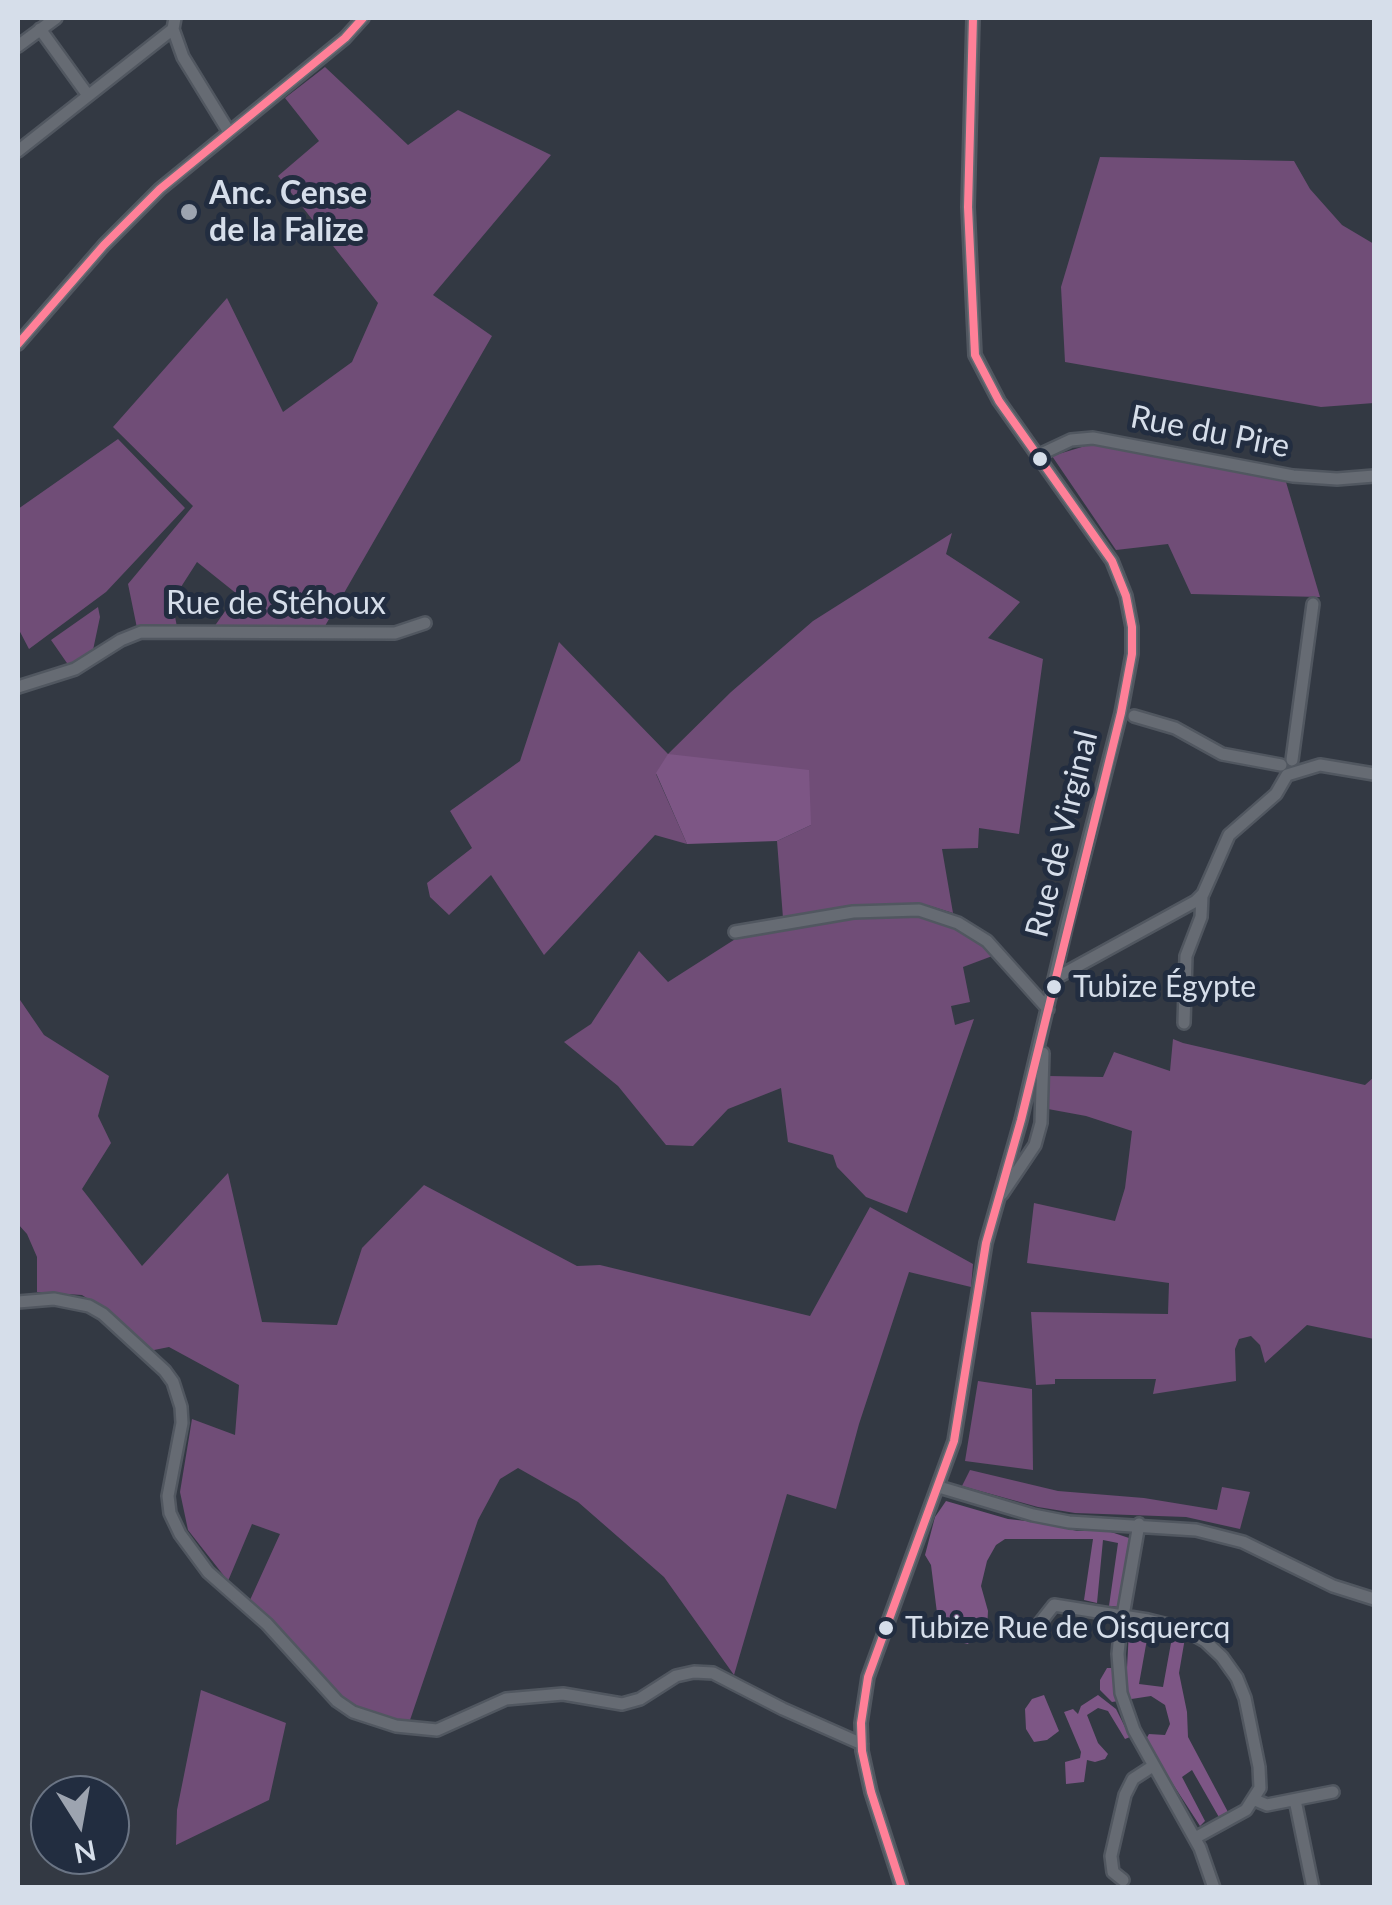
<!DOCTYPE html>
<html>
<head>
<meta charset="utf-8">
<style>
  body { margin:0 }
  #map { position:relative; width:1392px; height:1905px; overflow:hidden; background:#333943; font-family:Lato,sans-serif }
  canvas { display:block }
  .frame { position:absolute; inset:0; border:20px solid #d6deea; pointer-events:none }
  .north { position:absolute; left:30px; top:1775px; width:100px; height:100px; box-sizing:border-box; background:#222d40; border:2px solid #6a7484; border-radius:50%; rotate:169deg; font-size:28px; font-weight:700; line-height:40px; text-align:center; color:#d6deea }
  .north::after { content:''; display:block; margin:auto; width:35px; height:45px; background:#9da4b0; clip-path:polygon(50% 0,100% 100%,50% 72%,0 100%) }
</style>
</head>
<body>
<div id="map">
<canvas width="1392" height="1905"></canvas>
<div class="frame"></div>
<div class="north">N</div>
</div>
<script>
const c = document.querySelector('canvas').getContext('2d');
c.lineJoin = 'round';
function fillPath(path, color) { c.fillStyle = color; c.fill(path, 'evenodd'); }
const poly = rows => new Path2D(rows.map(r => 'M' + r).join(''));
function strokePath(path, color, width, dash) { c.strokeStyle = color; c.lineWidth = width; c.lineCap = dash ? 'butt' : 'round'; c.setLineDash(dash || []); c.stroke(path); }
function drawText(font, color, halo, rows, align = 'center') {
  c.font = font + ' Lato,sans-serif'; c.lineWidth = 10; c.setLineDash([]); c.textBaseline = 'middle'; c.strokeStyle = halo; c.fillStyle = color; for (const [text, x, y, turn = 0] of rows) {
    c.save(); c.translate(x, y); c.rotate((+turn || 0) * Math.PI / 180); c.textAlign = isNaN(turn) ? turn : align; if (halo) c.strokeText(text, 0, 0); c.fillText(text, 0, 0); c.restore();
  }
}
fillPath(poly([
  [325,67,408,145,458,110,551,155,433,295,492,336,325,626,214,627,237,594,197,562,172,601,177,627,137,628,128,584,193,506,113,427,227,298,283,412,352,362,378,303,278,176,319,141,285,98],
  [1100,157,1294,161,1310,189,1342,225,1374,244,1374,403,1321,407,1065,362,1061,287],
  [118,439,185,508,106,592,29,649,18,628,18,509],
  [1095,443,1286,482,1320,597,1191,594,1168,544,1116,550,1052,456],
  [952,533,946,554,1020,602,988,638,1043,659,1019,834,979,828,978,848,942,849,953,913,927,905,881,905,783,918,777,841,811,825,656,774,687,844,655,835,544,955,491,875,449,915,430,897,427,883,472,848,450,811,520,761,559,642,668,754,731,692,813,621],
  [98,607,100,617,93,650,69,666,51,640],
  [919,914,967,934,995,955,963,967,970,1002,951,1006,955,1025,974,1019,907,1213,866,1197,837,1167,833,1155,788,1142,781,1088,728,1109,693,1146,666,1145,618,1086,564,1042,591,1024,639,951,668,982,740,936,849,916],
  [18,997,44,1035,109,1076,98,1116,111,1143,82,1189,142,1266,228,1173,262,1322,337,1325,362,1248,424,1185,577,1266,600,1265,810,1316,870,1207,973,1264,971,1287,909,1272,859,1424,836,1509,787,1494,734,1675,664,1577,578,1502,518,1468,500,1479,478,1520,409,1723,345,1704,250,1600,280,1534,252,1524,228,1581,188,1530,180,1492,192,1419,235,1435,239,1385,169,1347,149,1351,113,1315,82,1295,37,1292,37,1257,27,1234,18,1224],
  [1173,1039,1183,1043,1365,1085,1374,1077,1374,1339,1307,1325,1265,1363,1260,1345,1251,1336,1239,1339,1235,1349,1236,1381,1153,1394,1156,1379,1055,1379,1055,1384,1036,1385,1031,1312,1168,1314,1169,1283,1027,1263,1034,1203,1115,1221,1125,1188,1132,1131,1086,1116,1048,1109,1048,1076,1103,1077,1114,1052,1170,1071],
  [978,1381,1032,1389,1033,1470,965,1461],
  [970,1470,1058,1491,1144,1498,1217,1510,1222,1487,1250,1492,1240,1529,1186,1517,1075,1513,1038,1507,962,1486],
  [201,1690,286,1723,269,1800,176,1845,177,1810]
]), '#704d77');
fillPath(poly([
  [668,754,809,770,811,825,777,841,687,844,656,773],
  [946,1501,1008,1519,1044,1523,1077,1531,1108,1531,1132,1539,1121,1607,1109,1606,1118,1543,1103,1540,1097,1603,1084,1600,1093,1539,1005,1539,996,1545,987,1561,981,1586,988,1611,987,1629,976,1631,968,1644,940,1637,931,1565,925,1555,935,1517],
  [1149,1628,1139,1684,1163,1687,1173,1632,1185,1638,1179,1673,1187,1712,1188,1737,1229,1814,1220,1819,1192,1770,1182,1777,1205,1821,1200,1826,1145,1741,1149,1734,1165,1735,1170,1724,1165,1705,1151,1696,1112,1702,1100,1690,1100,1680,1107,1668,1127,1668,1129,1630],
  [1044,1695,1059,1731,1047,1740,1034,1742,1026,1729,1025,1709,1032,1699],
  [1098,1695,1116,1709,1130,1737,1125,1739,1108,1711,1098,1708,1087,1715,1098,1743,1108,1754,1105,1759,1095,1762,1087,1760,1084,1782,1066,1784,1065,1762,1080,1758,1081,1752,1064,1712,1073,1709,1078,1714,1081,1706]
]), '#7d5685');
const minor = poly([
  [175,18,173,29,183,57,229,132],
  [40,29,87,94],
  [18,46,56,18],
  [18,151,173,29],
  [18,344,104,245,160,189,345,38,363,18],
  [1039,455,1071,440,1093,438,1293,476,1337,479,1374,476],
  [18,687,75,669,121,640,141,632,395,633,425,623],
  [1134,716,1175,728,1222,754,1281,765],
  [1292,760,1313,604],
  [1287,775,1320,765,1374,774],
  [735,932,853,912,919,910,958,923,987,941,1048,1009],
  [1054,979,1196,901,1203,894,1229,835,1276,794,1287,775],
  [1184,1023,1186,956,1201,917,1202,896],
  [1002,1194,1035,1145,1041,1123,1043,1053],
  [18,1302,54,1299,89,1306,103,1314,165,1371,173,1382,181,1407,182,1423,168,1496,170,1513,180,1534,208,1572,267,1624,337,1701,353,1712,396,1726,437,1730,506,1699,563,1694,622,1704,640,1699,676,1676,694,1672,713,1673,783,1709,862,1744],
  [939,1487,1033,1515,1069,1522,1196,1530,1243,1542,1333,1586,1374,1599],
  [1139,1524,1120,1633,1118,1654,1121,1693,1134,1730,1200,1848,1214,1888],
  [1039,1624,1054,1605,1148,1620,1184,1629,1205,1641,1222,1657,1237,1678,1245,1698,1259,1767,1260,1788,1246,1810,1195,1838],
  [1255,1800,1267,1805,1333,1792],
  [1295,1800,1313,1888],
  [1123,1880,1113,1872,1111,1856,1125,1795,1133,1779,1153,1766],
  [902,1888,871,1792,862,1751,861,1723,868,1677,954,1441,986,1243,1021,1120,1067,924,1121,713,1132,654,1132,627,1126,596,1112,561,999,401,975,355,968,207,973,18]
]);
strokePath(minor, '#515760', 16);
strokePath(minor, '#666b73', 11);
strokePath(poly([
  [18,344,104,245,160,189,345,38,363,18],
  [902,1888,871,1792,862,1751,861,1723,868,1677,954,1441,986,1243,1021,1120,1121,713,1132,654,1132,627,1126,596,1112,561,999,401,975,355,968,207,973,18]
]), '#ff8098', 8);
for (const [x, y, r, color] of [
  [189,212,10,"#9da4b0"],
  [1040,459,9,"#d6deea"],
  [1054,987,9,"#d6deea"],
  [886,1628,9,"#d6deea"]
]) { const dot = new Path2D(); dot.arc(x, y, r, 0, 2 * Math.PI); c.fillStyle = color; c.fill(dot); strokePath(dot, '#222d40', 4); }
drawText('30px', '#d6deea', '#222d40', [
  ["Tubize Égypte",1073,987],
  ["Tubize Rue de Oisquercq",905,1628]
], 'left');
drawText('bold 32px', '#d6deea', '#222d40', [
  ["Anc. Cense",209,194],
  ["de la Falize",209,231]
], 'left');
drawText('32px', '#d6deea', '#222d40', [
  ["Rue du Pire",1210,432,11],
  ["Rue de Stéhoux",276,604],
  ["Rue de Virginal",1062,834,-76]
]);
</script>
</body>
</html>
